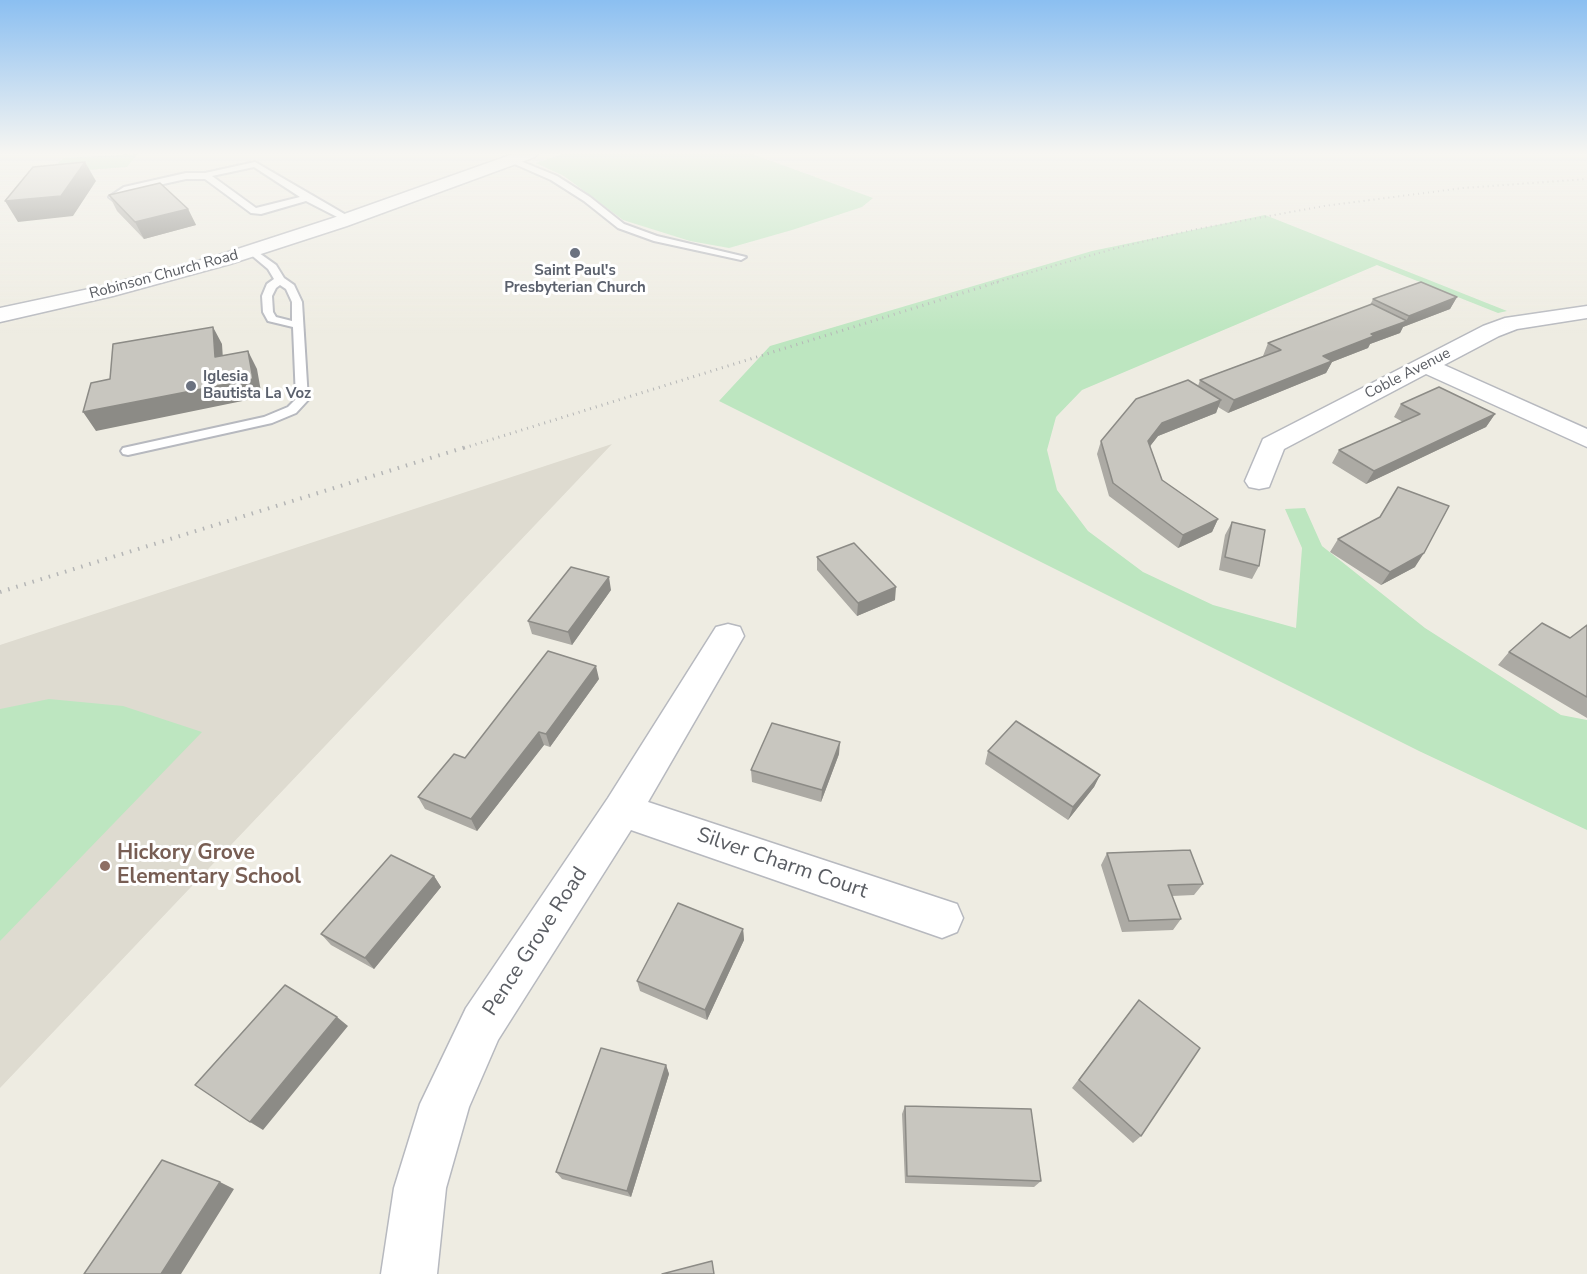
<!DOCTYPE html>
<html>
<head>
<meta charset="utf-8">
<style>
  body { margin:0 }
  canvas { display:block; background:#eeece2 }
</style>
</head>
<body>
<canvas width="1587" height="1274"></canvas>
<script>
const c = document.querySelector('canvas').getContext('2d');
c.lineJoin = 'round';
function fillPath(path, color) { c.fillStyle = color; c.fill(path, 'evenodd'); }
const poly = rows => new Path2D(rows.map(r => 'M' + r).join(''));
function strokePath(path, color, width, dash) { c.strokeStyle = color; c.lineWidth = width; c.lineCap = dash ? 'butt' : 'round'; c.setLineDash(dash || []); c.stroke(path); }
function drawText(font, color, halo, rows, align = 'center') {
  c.font = font + ' "Nunito Sans",sans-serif'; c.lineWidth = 6; c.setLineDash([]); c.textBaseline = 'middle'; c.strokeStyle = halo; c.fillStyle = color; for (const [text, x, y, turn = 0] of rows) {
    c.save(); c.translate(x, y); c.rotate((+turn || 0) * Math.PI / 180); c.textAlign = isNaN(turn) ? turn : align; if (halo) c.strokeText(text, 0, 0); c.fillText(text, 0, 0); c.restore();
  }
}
fillPath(poly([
  [612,444,0,1088,0,645]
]), '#dedbd0');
fillPath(poly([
  [138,154,127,167,49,173,63,158],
  [562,154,752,154,873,198,862,207,792,230,729,248,690,241,623,220,564,176,536,163],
  [1265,215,1507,311,1498,313,1377,265,1082,390,1056,417,1047,450,1057,490,1088,531,1143,572,1213,605,1296,628,1302,548,1285,509,1305,508,1322,546,1425,628,1561,715,1587,720,1587,830,1419,751,719,401,770,346,1092,251],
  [49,699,123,706,202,732,0,941,0,709]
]), '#bde6c0');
const service = poly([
  [513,158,557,176,590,197,624,224,657,236,746,257,741,260,654,241,618,228,584,201,551,180,510,162,509,160,513,158],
  [255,162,353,219,345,221,306,201,261,214,251,213,205,179,186,179,127,192,113,200,109,197,124,187,186,173,205,173,255,162],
  [254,167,300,197,256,208,212,176,254,167],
  [252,248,276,265,284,278,294,285,302,302,308,400,296,413,272,423,128,455,123,454,121,451,123,448,264,417,288,407,296,399,293,327,268,321,263,312,262,296,267,284,274,279,268,269,249,253,247,251,252,248],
  [280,285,286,289,292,302,292,321,276,317,273,312,272,296,276,288,280,285]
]);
const minor = poly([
  [1587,306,1587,318,1517,329,1499,336,1444,365,1587,429,1587,447,1426,374,1284,449,1269,487,1259,489,1249,487,1245,481,1263,439,1417,360,1483,326,1505,318,1587,306],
  [728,624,740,627,744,636,648,802,957,904,963,918,957,932,942,938,631,830,498,1040,469,1107,446,1188,437,1274,381,1274,394,1188,420,1104,466,1008,608,798,716,627,728,624]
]);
const tertiary = poly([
  [513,154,537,154,535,157,347,226,230,264,113,296,0,322,0,308,103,286,216,256,333,218,513,154]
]);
strokePath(service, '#b7b9bf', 4);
strokePath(minor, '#b7b9bf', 3);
strokePath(tertiary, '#b7b9bf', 3);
fillPath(service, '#fff');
fillPath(minor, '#fff');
fillPath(tertiary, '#fff');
strokePath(poly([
  [993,283,1124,246,1197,229,1324,206,1463,188,1587,179]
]), '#b5b6b6', 2, [1, 4]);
strokePath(poly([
  [464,448,998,282]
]), '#b5b6b6', 3, [1, 5]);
strokePath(poly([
  [0,592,469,446]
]), '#b5b6b6', 4, [1.5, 7]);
fillPath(poly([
  [109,195,188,209,196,225,144,239,117,211],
  [1457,297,1450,309,1403,327,1400,333,1370,344,1368,348,1332,362,1326,373,1228,413,1218,407,1216,413,1158,436,1150,446,1162,480,1218,519,1212,532,1178,548,1109,496,1097,454,1101,441,1198,386,1200,380,1264,356,1263,356,1268,343,1370,305,1373,299],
  [1401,404,1495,414,1486,427,1366,484,1332,463,1339,450,1403,422,1394,417],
  [1232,522,1259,566,1252,579,1219,570,1225,535],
  [1338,539,1415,567,1381,585,1330,552],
  [817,557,895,600,857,616,817,570],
  [611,590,572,645,532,634,528,621],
  [1587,625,1587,718,1498,665,1509,652,1570,638],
  [599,679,550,747,544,745,477,831,425,809,418,797],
  [988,751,1100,775,1094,787,1068,820,985,764],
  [839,754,821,802,752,782,751,770],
  [1107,853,1203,884,1194,895,1172,896,1181,919,1173,930,1122,932,1101,865],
  [434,876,441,887,374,969,331,945,321,934],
  [743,929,744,940,707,1020,640,991,637,981],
  [1139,1000,1141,1136,1133,1143,1072,1088],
  [666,1065,669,1074,631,1197,562,1179,556,1172],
  [905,1106,1041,1181,1034,1187,905,1183,902,1114]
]), '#acaaa4');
fillPath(poly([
  [85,162,96,181,73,216,18,222,5,201],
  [188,209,196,225,144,239,135,222],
  [1457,297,1450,309,1403,327,1400,333,1370,344,1368,348,1332,362,1326,373,1228,413,1234,400,1323,356,1371,334,1406,321,1409,316],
  [213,327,222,344,224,375,215,357],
  [248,351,257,369,262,397,96,431,83,412],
  [1221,400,1216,413,1158,436,1144,454,1148,441,1162,423],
  [1495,414,1486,427,1366,484,1374,471],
  [1218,519,1212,532,1178,548,1183,535],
  [1424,553,1415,567,1381,585,1390,572],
  [609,577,611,590,572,645,568,632],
  [896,587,895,600,857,616,858,603],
  [596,666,599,679,550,747,546,734],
  [539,732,544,745,477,831,471,819],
  [840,742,839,754,821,802,822,790],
  [1100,775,1094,787,1068,820,1073,807],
  [434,876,441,887,374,969,365,958],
  [743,929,744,940,707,1020,705,1010],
  [337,1017,348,1026,263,1130,250,1122],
  [666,1065,669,1074,631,1197,627,1191],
  [220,1182,234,1189,181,1274,161,1274]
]), '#8c8b86');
const building = poly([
  [85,162,61,196,5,201,33,167,85,162],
  [160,183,188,209,135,222,109,195,160,183],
  [1421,282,1457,297,1409,316,1373,299,1421,282],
  [1372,304,1407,321,1371,334,1374,336,1323,356,1332,361,1234,400,1200,380,1281,350,1268,343,1372,304],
  [213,327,215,357,248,351,253,379,83,412,91,383,110,379,113,344,213,327],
  [1188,380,1221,400,1162,423,1148,441,1162,480,1218,519,1183,535,1113,483,1101,441,1136,399,1188,380],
  [1439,387,1495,414,1374,471,1339,450,1420,414,1401,404,1439,387],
  [1398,487,1449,506,1424,553,1390,572,1338,539,1380,517,1398,487],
  [1232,522,1265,530,1259,566,1225,557,1232,522],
  [854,543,896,587,858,603,817,557,854,543],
  [571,567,609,577,568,632,528,621,571,567],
  [1542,623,1570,638,1587,625,1587,697,1509,652,1542,623],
  [548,651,596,666,546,734,539,732,471,819,418,797,454,754,465,758,548,651],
  [1016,721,1100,775,1073,807,988,751,1016,721],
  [772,723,840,742,822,790,751,770,772,723],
  [1190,850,1203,884,1168,885,1181,919,1129,921,1107,853,1190,850],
  [391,855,434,876,365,958,321,934,391,855],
  [678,903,743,929,705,1010,637,981,678,903],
  [285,985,337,1017,250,1122,195,1085,285,985],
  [1139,1000,1200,1048,1141,1136,1079,1080,1139,1000],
  [601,1048,666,1065,627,1191,556,1172,601,1048],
  [905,1106,1031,1109,1041,1181,907,1176,905,1106],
  [162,1160,220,1182,161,1274,84,1274,162,1160],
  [712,1261,714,1274,662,1274,712,1261]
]);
fillPath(building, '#c8c6bf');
strokePath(building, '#8c8b86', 1.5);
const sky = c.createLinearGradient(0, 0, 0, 333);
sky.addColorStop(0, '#8bbff1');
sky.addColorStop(0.46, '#f7f6f2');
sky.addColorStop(1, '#f7f6f200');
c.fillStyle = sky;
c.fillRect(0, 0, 1587, 333);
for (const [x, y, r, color] of [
  [575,253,6,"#6b7280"],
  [191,386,6,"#6b7280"],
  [105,866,6,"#8d6e63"]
]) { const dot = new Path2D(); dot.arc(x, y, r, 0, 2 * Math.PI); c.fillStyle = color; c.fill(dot); strokePath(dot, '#fff', 2); }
drawText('bold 15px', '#5b616d', '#fff', [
  ["Saint Paul's",575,271],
  ["Presbyterian Church",575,288],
  ["Iglesia",203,377,"left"],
  ["Bautista La Voz",203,394,"left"]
]);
drawText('15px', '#5a5d63', '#fff', [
  ["Robinson Church Road",164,275,-15],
  ["Coble Avenue",1408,374,-27]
]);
drawText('bold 21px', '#785e54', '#fff', [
  ["Hickory Grove",117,854],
  ["Elementary School",117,878]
], 'left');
drawText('21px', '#5a5d63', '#fff', [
  ["Silver Charm Court",782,864,19],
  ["Pence Grove Road",536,942,-57]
]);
</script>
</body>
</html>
